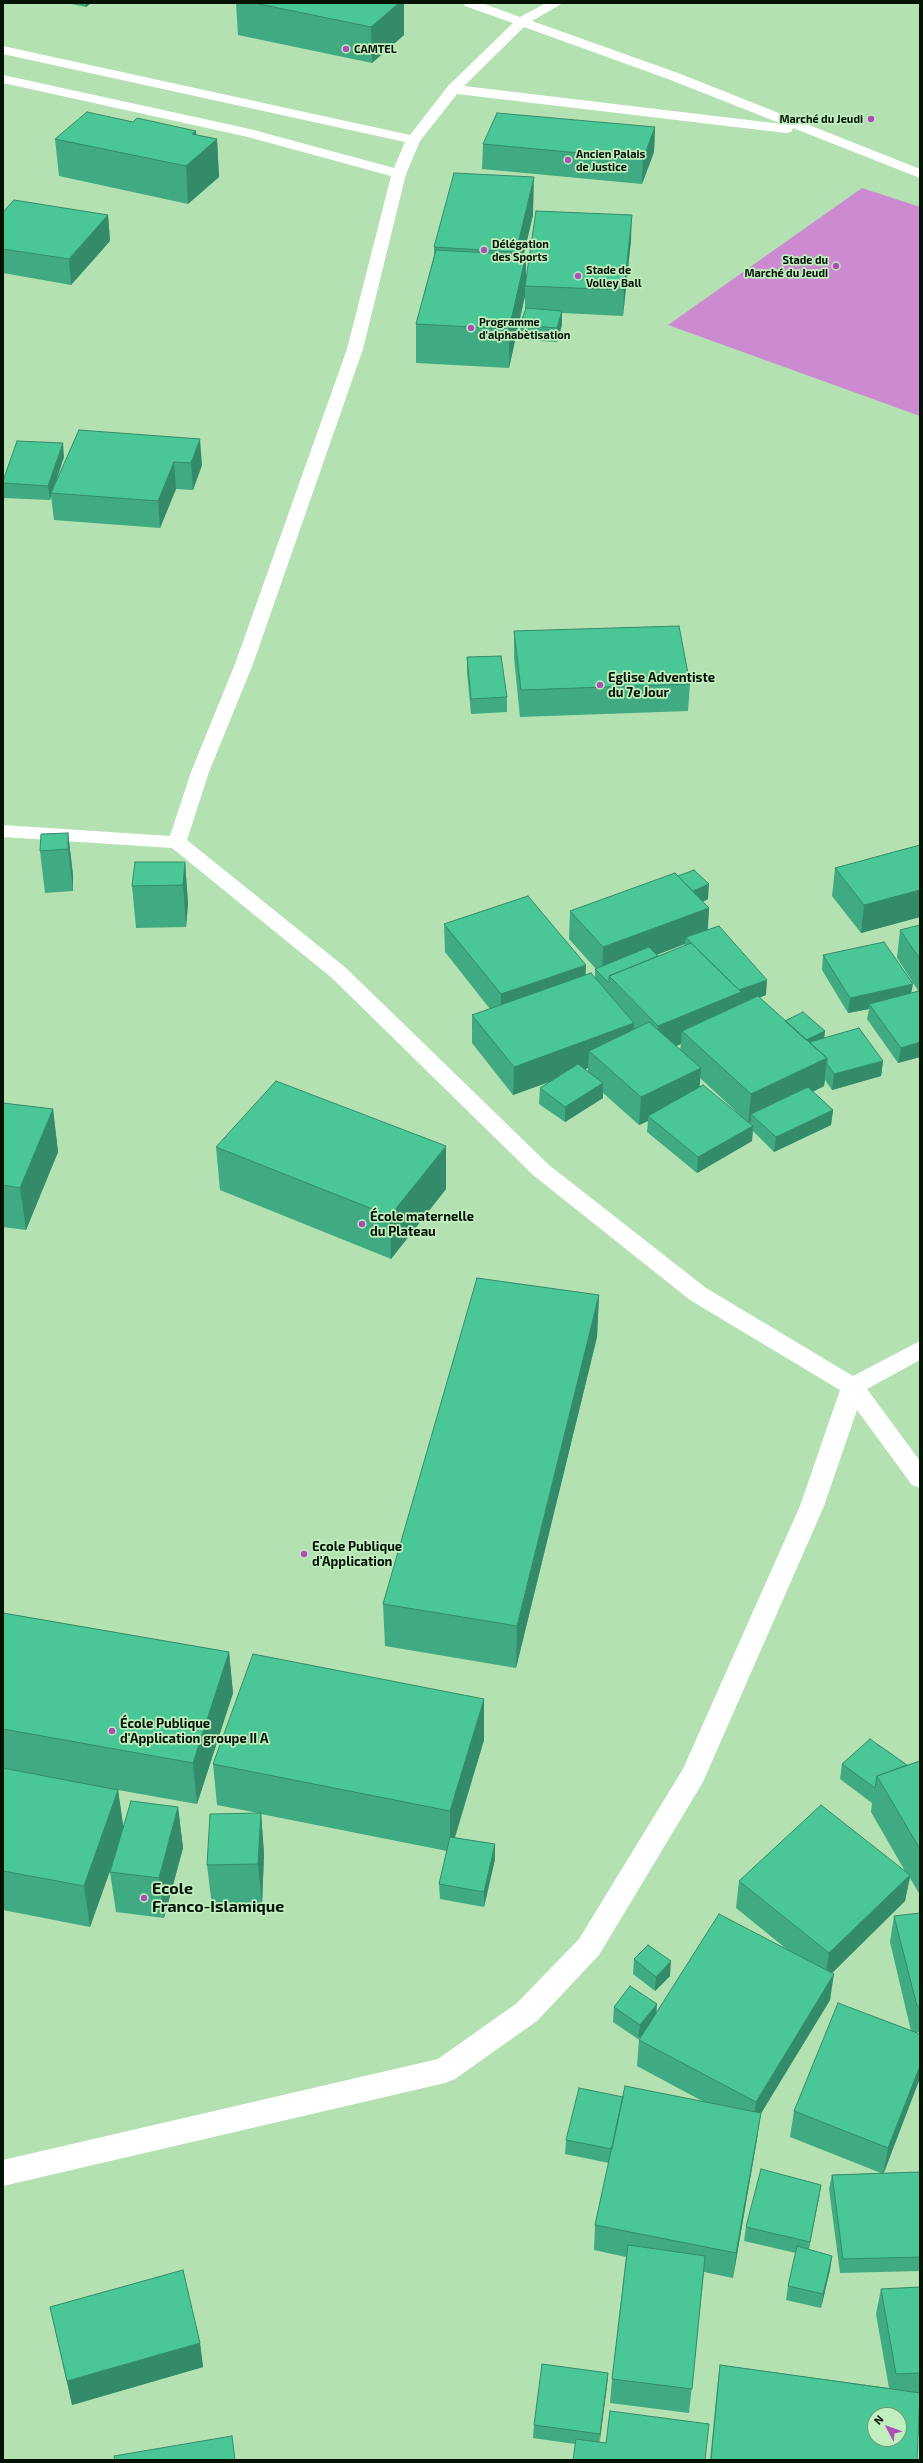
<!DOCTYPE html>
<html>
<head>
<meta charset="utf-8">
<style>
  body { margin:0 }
  #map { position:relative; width:923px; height:2463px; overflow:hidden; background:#b3e1b1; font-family:"Exo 2",sans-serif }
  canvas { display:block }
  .frame { position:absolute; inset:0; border:4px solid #041304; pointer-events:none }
  .north { position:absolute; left:867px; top:2407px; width:40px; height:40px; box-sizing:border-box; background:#c0eebe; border:1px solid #759674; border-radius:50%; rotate:311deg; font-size:11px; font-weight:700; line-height:16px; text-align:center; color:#041304 }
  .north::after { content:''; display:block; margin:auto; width:14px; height:18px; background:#ae4fb7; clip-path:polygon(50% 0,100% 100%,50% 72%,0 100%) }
</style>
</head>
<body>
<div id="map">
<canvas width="923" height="2463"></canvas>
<div class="frame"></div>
<div class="north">N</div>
</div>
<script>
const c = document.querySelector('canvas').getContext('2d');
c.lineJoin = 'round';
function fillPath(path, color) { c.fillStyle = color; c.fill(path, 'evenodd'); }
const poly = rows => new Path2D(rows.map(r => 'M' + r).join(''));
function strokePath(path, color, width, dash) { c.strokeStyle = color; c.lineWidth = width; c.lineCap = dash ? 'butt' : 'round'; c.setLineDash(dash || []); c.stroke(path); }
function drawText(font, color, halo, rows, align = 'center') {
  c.font = font + ' "Exo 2",sans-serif'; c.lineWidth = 3.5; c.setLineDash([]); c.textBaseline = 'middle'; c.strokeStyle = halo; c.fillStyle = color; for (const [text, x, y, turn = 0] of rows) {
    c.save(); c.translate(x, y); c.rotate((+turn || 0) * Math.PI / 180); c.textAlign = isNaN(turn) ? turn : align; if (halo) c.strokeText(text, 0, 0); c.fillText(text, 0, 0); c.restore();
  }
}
fillPath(poly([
  [862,188,920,207,920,416,668,325]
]), '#cc8bd1');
fillPath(poly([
  [463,3,482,3,520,17,546,3,563,3,532,21,678,73,920,169,920,178,793,128,791,132,786,133,457,94,420,141,406,174,363,349,253,664,209,772,187,840,346,968,549,1165,706,1288,853,1376,920,1341,920,1360,867,1389,920,1461,920,1488,912,1485,857,1410,824,1506,703,1782,599,1955,537,2021,455,2079,445,2083,3,2186,3,2160,438,2059,517,2003,579,1939,683,1769,800,1506,840,1390,690,1300,533,1175,332,978,172,848,3,837,3,825,170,836,191,772,235,664,347,349,391,176,248,137,3,83,3,75,250,129,394,168,405,142,3,54,3,46,410,135,448,86,513,23,465,6,463,3],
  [524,27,668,79,782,124,464,86,524,27]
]), '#fff');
fillPath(poly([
  [67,3,91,3,86,7],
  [236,3,404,3,404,35,372,63,238,35],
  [133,122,217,139,219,177,188,204,59,176,55,139],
  [655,127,654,152,642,184,482,169,483,144],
  [3,212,108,215,110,241,71,285,3,273],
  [533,215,524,254,526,281,631,240,623,316,562,313,562,325,557,342,520,340,520,325,525,312,525,296,509,368,416,363,416,324,434,256,434,247],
  [79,430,202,465,193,490,176,489,160,528,54,520,51,496,50,500,4,498,3,481,64,457,55,484],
  [514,631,690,684,688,711,520,717,514,658],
  [467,657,507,697,507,712,471,714,467,672],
  [68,833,73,875,73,891,45,893,40,851],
  [920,845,920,917,861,933,832,896,835,868],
  [185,862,188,904,186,927,136,928,132,886],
  [678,876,708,899,703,902,709,908,708,929,766,995,759,998,785,1021,825,1031,824,1038,883,1061,881,1076,832,1090,825,1080,824,1086,813,1092,833,1110,831,1125,774,1152,753,1131,752,1141,697,1173,647,1132,648,1121,639,1125,603,1093,603,1098,565,1122,539,1104,540,1088,551,1081,513,1095,472,1043,472,1015,490,1009,445,952,444,924,595,978,595,969,596,969,569,939,570,911],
  [685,944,685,946,658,956,657,955],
  [681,1044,680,1050,676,1046],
  [588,1068,588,1071,585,1069],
  [700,1078,741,1116,699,1088],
  [920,925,920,1057,898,1063,867,1019,869,1009,848,1013,822,970,823,955,911,993,919,992,897,958,900,930],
  [3,1103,53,1109,58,1152,26,1230,3,1227],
  [216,1147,446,1189,391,1259,220,1190],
  [599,1295,597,1337,516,1668,385,1646,383,1604],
  [3,1613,229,1652,233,1693,197,1804,118,1790,123,1826,178,1807,183,1848,164,1918,116,1912,110,1872,113,1863,90,1927,3,1910],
  [484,1740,455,1838,495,1844,495,1859,484,1907,440,1899,439,1884,447,1851,261,1814,264,1854,262,1905,212,1906,207,1865,258,1813,217,1805,213,1764],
  [920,1761,920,1895,910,1878,905,1901,832,1973,830,2000,760,2115,757,2139,733,2278,704,2272,689,2413,610,2403,612,2379,626,2257,594,2250,595,2225,609,2163,565,2154,566,2140,623,2097,704,2102,637,2066,639,2040,641,2036,638,2039,613,2022,614,2007,656,2013,789,1951,736,1908,739,1881,905,1871,871,1812,872,1803,840,1779,842,1764,907,1765],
  [920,1913,920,2032,916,2032,920,2078,884,2173,920,2172,920,2271,840,2273,829,2189,832,2175,881,2173,790,2137,794,2111,911,2031,890,1942,894,1916],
  [634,1959,670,1976,655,1991,633,1974],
  [821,2185,809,2249,832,2256,830,2270,821,2308,786,2300,788,2286,796,2253,744,2241,746,2227],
  [920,2287,920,2398,917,2460,710,2460,717,2389,720,2365,889,2388,876,2314,881,2289],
  [50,2307,200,2343,203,2367,72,2405],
  [608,2373,607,2386,599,2442,705,2460,575,2444,533,2438,534,2425]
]), '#40ab82');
fillPath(poly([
  [86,3,91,3,86,7],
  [399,3,404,3,404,35,372,63,371,27],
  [655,127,654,152,642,184,643,159],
  [196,131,198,156,217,139,219,177,188,204,186,166,192,134],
  [534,177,533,215,515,290,516,252],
  [108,215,110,241,71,285,69,259],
  [632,215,631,240,623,316,624,290],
  [526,255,526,286,525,286,525,296,509,368,509,329],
  [562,311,562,325,557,342,557,328],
  [200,439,202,465,193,490,191,463],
  [63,443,64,457,52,493,51,493,51,496,50,500,48,486],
  [174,462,176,489,160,528,158,501],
  [68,833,73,875,73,891,68,849],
  [185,862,188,904,186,927,183,885],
  [709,884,708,899,685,909,686,894],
  [3,888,4,898,3,901],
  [920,890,920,917,861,933,864,905],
  [709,908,707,936,686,937,685,944,602,975,603,947],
  [586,965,585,993,501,1022,501,994],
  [767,980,766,995,740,1005,682,1031,681,1044,657,1054,658,1026,734,992],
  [913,984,910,999,869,1004,869,1009,848,1013,850,998],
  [634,1023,633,1051,589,1051,588,1068,513,1095,514,1067],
  [825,1031,823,1046,810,1042,809,1053,802,1041],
  [920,1042,920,1057,898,1063,901,1048],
  [827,1058,824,1086,757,1118,751,1114,751,1121,748,1123,751,1094],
  [883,1061,881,1076,832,1090,834,1074],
  [701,1068,699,1096,648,1116,648,1121,639,1125,641,1097],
  [603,1083,603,1098,565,1122,565,1107],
  [53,1109,58,1152,26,1230,20,1188],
  [833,1110,831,1125,774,1152,776,1137],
  [753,1126,752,1141,697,1173,698,1157],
  [446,1146,446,1189,391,1259,390,1216],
  [599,1295,597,1337,516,1668,517,1626],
  [229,1652,233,1693,197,1804,193,1763],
  [484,1699,484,1740,450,1852,450,1811],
  [118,1790,124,1831,90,1927,84,1886],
  [178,1807,183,1848,164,1918,159,1878],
  [261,1813,264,1854,262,1905,258,1864],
  [495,1844,495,1859,484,1907,484,1892],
  [910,1875,905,1901,825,1980,829,1953],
  [671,1961,670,1976,655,1991,656,1977],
  [834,1974,830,2000,760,2115,757,2139,733,2278,756,2102],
  [657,2004,656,2019,638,2039,640,2025],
  [920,2066,920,2078,883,2174,888,2148],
  [821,2185,819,2198,807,2256,810,2242],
  [832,2256,830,2270,821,2308,823,2294],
  [200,2343,203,2367,72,2405,67,2381],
  [608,2373,607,2386,599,2448,600,2434]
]), '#348b6a');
const building = poly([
  [254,3,399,3,371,27,254,3],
  [87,112,133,122,137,118,196,131,192,134,217,139,186,166,55,139,87,112],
  [497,113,655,127,643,159,483,144,497,113],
  [454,173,534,177,516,252,434,247,454,173],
  [14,200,108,215,69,259,3,249,3,212,14,200],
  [536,211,632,215,624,290,525,286,536,211],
  [436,250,526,255,509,329,416,324,436,250],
  [526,308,562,311,557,328,520,325,526,308],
  [79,430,200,439,191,463,174,462,158,501,51,493,79,430],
  [17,441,63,443,48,486,3,483,3,481,17,441],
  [679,626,690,684,521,690,514,631,679,626],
  [501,656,507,697,471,699,467,657,501,656],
  [68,833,68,849,40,851,41,834,68,833],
  [920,845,920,890,864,905,835,868,920,845],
  [135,862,185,862,183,885,132,886,135,862],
  [694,870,709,884,693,891,678,876,694,870],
  [675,873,709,908,603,947,570,911,675,873],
  [528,896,586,965,501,994,444,924,528,896],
  [920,925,920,959,900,930,920,925],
  [719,926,767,980,739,990,691,943,686,937,719,926],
  [884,942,913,984,850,998,823,955,884,942],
  [691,943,741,992,658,1026,609,976,691,943],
  [649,947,658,956,609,976,609,983,595,969,649,947],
  [591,973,634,1023,514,1067,472,1015,591,973],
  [919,991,920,993,920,1042,901,1048,869,1004,919,991],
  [758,996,827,1058,751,1094,682,1031,758,996],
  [803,1012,825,1031,806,1040,785,1021,803,1012],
  [649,1022,701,1068,641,1097,589,1051,649,1022],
  [859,1028,883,1061,834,1074,827,1064,827,1058,812,1045,810,1042,859,1028],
  [578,1064,603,1083,565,1107,540,1088,578,1064],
  [276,1081,446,1146,390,1216,216,1147,276,1081],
  [703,1085,753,1126,698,1157,648,1116,703,1085],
  [808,1087,833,1110,776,1137,751,1114,808,1087],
  [3,1103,53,1109,20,1188,3,1185,3,1103],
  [477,1278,599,1295,517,1626,383,1604,477,1278],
  [3,1613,229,1652,193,1763,3,1729,3,1613],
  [253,1654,484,1699,450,1811,213,1764,253,1654],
  [870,1739,907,1765,877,1776,875,1788,842,1764,870,1739],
  [920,1761,920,1849,877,1776,920,1761],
  [3,1768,118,1790,84,1886,3,1871,3,1768],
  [131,1801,178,1807,159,1878,110,1872,131,1801],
  [821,1805,910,1875,829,1953,739,1881,821,1805],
  [261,1813,258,1864,207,1865,210,1814,261,1813],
  [450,1837,495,1844,484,1892,439,1884,450,1837],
  [920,1913,920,2006,917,2006,894,1916,920,1913],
  [719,1914,834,1974,756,2102,639,2040,719,1914],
  [648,1945,671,1961,656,1977,634,1959,648,1945],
  [630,1986,657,2004,640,2025,614,2007,630,1986],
  [838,2003,920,2034,920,2066,888,2148,794,2111,838,2003],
  [625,2086,761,2113,736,2253,595,2225,625,2086],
  [579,2088,623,2097,612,2149,566,2140,579,2088],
  [761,2169,821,2185,810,2242,746,2227,761,2169],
  [920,2172,920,2257,843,2259,832,2175,920,2172],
  [628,2245,705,2256,692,2389,612,2379,628,2245],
  [797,2246,832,2256,823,2294,788,2286,797,2246],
  [183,2270,200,2343,67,2381,50,2307,183,2270],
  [920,2287,920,2373,896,2374,881,2289,920,2287],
  [542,2364,608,2373,600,2434,534,2425,542,2364],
  [720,2365,920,2393,917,2460,711,2460,720,2365],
  [875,2415,899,2415,899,2439,875,2439,875,2415],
  [610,2411,709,2424,705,2460,573,2460,576,2439,606,2443,610,2411],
  [232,2436,235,2460,115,2460,114,2456,232,2436]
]);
fillPath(building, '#4ac797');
strokePath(building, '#348b6a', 1);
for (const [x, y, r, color] of [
  [346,49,4,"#ae4fb7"],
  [871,119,4,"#ae4fb7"],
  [568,160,4,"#ae4fb7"],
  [484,250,4,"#ae4fb7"],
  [836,266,4,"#ae4fb7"],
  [578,276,4,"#ae4fb7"],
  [471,328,4,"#ae4fb7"],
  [600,685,4,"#ae4fb7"],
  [362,1224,4,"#ae4fb7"],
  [304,1554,4,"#ae4fb7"],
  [112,1731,4,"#ae4fb7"],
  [144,1898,4,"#ae4fb7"]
]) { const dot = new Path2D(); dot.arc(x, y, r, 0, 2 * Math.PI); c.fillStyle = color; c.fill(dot); strokePath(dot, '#c0eebe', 1.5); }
drawText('bold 11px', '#041304', '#c0eebe', [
  ["CAMTEL",354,49],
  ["Marché du Jeudi",863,119,"right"],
  ["Ancien Palais",576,154],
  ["de Justice",576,167],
  ["Délégation",492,244],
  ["des Sports",492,257],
  ["Stade du",828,260,"right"],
  ["Marché du Jeudi",828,273,"right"],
  ["Stade de",586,270],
  ["Volley Ball",586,283],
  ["Programme",479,322],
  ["d'alphabètisation",479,335]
], 'left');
drawText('bold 13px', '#041304', '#c0eebe', [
  ["Eglise Adventiste",608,678],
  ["du 7e Jour",608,693],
  ["École maternelle",370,1217],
  ["du Plateau",370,1232],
  ["Ecole Publique",312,1547],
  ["d'Application",312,1562],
  ["École Publique",120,1724],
  ["d'Application groupe II A",120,1739]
], 'left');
drawText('bold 16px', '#041304', '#c0eebe', [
  ["Ecole",152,1889],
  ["Franco-Islamique",152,1907]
], 'left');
</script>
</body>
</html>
